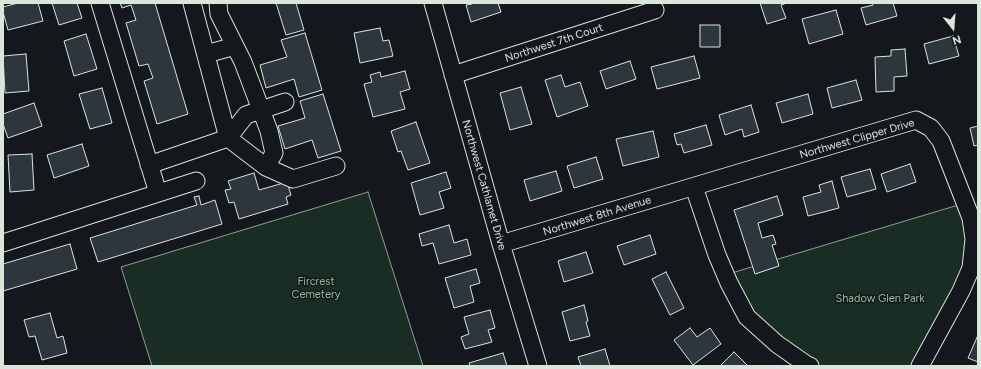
<!DOCTYPE html>
<html>
<head>
<meta charset="utf-8">
<style>
  body { margin:0 }
  #map { position:relative; width:981px; height:369px; overflow:hidden; background:#14181c; font-family:Figtree,sans-serif }
  canvas { display:block }
  .frame { position:absolute; inset:0; border:4px solid #d8e6dc; pointer-events:none }
  .north { position:absolute; left:933px; top:8px; width:40px; height:40px; -webkit-text-stroke:3px #14181c; paint-order:stroke; rotate:163deg; font-size:11px; font-weight:700; line-height:16px; text-align:center; color:#d8e6dc }
  .north::after { content:''; display:block; margin:auto; width:14px; height:18px; background:#d8e6dc; clip-path:polygon(50% 0,100% 100%,50% 72%,0 100%) }
</style>
</head>
<body>
<div id="map">
<canvas width="981" height="369"></canvas>
<div class="frame"></div>
<div class="north">N</div>
</div>
<script>
const c = document.querySelector('canvas').getContext('2d');
c.lineJoin = 'round';
function fillPath(path, color) { c.fillStyle = color; c.fill(path, 'evenodd'); }
const poly = rows => new Path2D(rows.map(r => 'M' + r).join(''));
function strokePath(path, color, width, dash) { c.strokeStyle = color; c.lineWidth = width; c.lineCap = dash ? 'butt' : 'round'; c.setLineDash(dash || []); c.stroke(path); }
function drawText(font, color, halo, rows, align = 'center') {
  c.font = font + ' Figtree,sans-serif'; c.lineWidth = 3; c.setLineDash([]); c.textBaseline = 'middle'; c.strokeStyle = halo; c.fillStyle = color; for (const [text, x, y, turn = 0] of rows) {
    c.save(); c.translate(x, y); c.rotate((+turn || 0) * Math.PI / 180); c.textAlign = isNaN(turn) ? turn : align; if (halo) c.strokeText(text, 0, 0); c.fillText(text, 0, 0); c.restore();
  }
}
const green = poly([
  [368,192,423,366,152,366,121,267,368,192],
  [965,203,971,268,920,366,810,366,777,344,725,275,965,203]
]);
fillPath(green, '#1a2d24');
strokePath(green, '#939e99', 1);
const building = poly([
  [18,3,38,3,43,21,8,30,3,12,3,7,18,3],
  [52,3,77,3,82,18,59,25,52,3],
  [120,3,155,3,188,114,157,124,144,81,153,78,148,64,139,66,126,23,136,20,131,5,122,8,120,3],
  [276,3,296,3,304,30,286,35,276,3],
  [471,3,498,3,501,12,471,22,466,5,472,4,471,3],
  [760,3,787,3,781,5,786,18,767,24,760,3],
  [872,3,893,3,897,16,866,25,861,8,873,5,872,3],
  [836,10,843,34,809,44,802,19,836,10],
  [700,25,720,25,720,47,700,47,700,25],
  [380,28,383,41,389,40,393,56,360,63,354,33,380,28],
  [305,33,322,90,299,97,294,79,266,88,260,65,287,57,281,40,305,33],
  [86,34,97,69,74,76,64,41,86,34],
  [953,36,959,56,929,64,924,44,953,36],
  [905,49,907,76,894,77,894,91,876,92,875,57,891,56,891,50,905,49],
  [26,54,29,91,5,93,3,56,26,54],
  [694,56,700,78,657,89,651,67,694,56],
  [630,61,636,79,606,89,600,71,630,61],
  [405,71,410,89,400,92,405,109,373,117,364,84,372,82,370,75,380,72,381,77,405,71],
  [561,75,565,87,580,82,588,106,557,117,545,80,561,75],
  [856,80,862,100,832,108,827,88,856,80],
  [521,87,532,124,510,130,500,93,521,87],
  [102,88,112,123,90,129,79,94,102,88],
  [323,94,341,151,318,158,312,140,285,149,278,126,305,118,300,101,323,94],
  [808,94,813,114,782,123,776,103,808,94],
  [34,103,42,126,8,138,3,124,3,114,34,103],
  [751,105,759,132,744,137,742,129,725,135,719,115,751,105],
  [416,122,430,163,408,170,401,151,398,152,391,131,416,122],
  [706,125,712,145,684,153,681,144,677,145,674,134,706,125],
  [978,126,978,145,974,146,970,128,978,126],
  [653,131,659,157,623,166,616,139,653,131],
  [82,144,89,166,54,178,47,155,82,144],
  [32,154,34,190,10,192,8,155,32,154],
  [596,157,603,179,574,188,567,166,596,157],
  [910,164,916,182,887,192,881,174,910,164],
  [870,169,876,189,847,197,841,177,870,169],
  [556,171,562,191,530,201,524,180,556,171],
  [446,172,451,188,439,192,444,208,420,215,411,183,446,172],
  [254,173,259,190,287,182,291,195,286,197,288,204,239,219,234,202,229,203,225,190,231,189,228,181,254,173],
  [832,181,839,208,808,216,803,197,821,192,819,185,832,181],
  [199,196,201,205,215,200,222,224,98,262,90,238,197,205,194,197,199,196],
  [777,196,783,215,758,223,762,238,773,235,776,244,772,245,779,266,755,274,734,210,777,196],
  [449,225,454,243,467,239,471,255,439,264,433,243,422,246,419,234,449,225],
  [650,235,656,254,624,265,617,246,650,235],
  [70,244,77,269,3,291,3,264,70,244],
  [586,252,593,273,564,282,558,261,586,252],
  [476,269,480,283,470,286,474,302,454,308,445,278,476,269],
  [666,272,684,308,670,315,652,279,666,272],
  [584,305,588,321,586,322,590,336,570,341,562,312,584,305],
  [490,310,495,328,488,330,492,342,465,349,461,337,469,334,464,317,490,310],
  [50,313,57,338,63,336,67,353,42,360,35,336,29,337,24,320,50,313],
  [690,328,697,337,710,328,721,344,693,365,674,340,690,328],
  [978,335,978,362,968,358,978,335],
  [605,349,610,366,581,366,578,357,605,349],
  [734,352,748,366,720,366,734,352],
  [503,353,507,366,470,366,469,363,503,353]
]);
fillPath(building, '#2c363c');
strokePath(building, '#d8e6dc', 1);
const minor = poly([
  [100,3,158,193],
  [192,3,228,138],
  [433,3,501,244,538,366],
  [206,54,235,46,219,14,218,3],
  [453,75,655,10],
  [228,138,266,167,274,153,269,131,243,62,235,46],
  [149,165,228,138,246,115,285,102],
  [266,167,293,179,336,166],
  [694,187,717,255,729,283,747,317,777,344,807,365,810,366],
  [3,243,196,181],
  [501,244,916,120,931,128,941,141,971,218,974,239,971,268,961,291,920,366]
]);
strokePath(minor, '#d8e6dc', 19);
strokePath(minor, '#14181c', 17);
drawText('11px', '#d8e6dc', '#14181c', [
  ["Northwest 7th Court",554,43,-18],
  ["Northwest Clipper Drive",857,139,-16],
  ["Northwest Cathlamet Drive",484,185,74],
  ["Northwest 8th Avenue",597,216,-17]
]);
drawText('11px', '#8ac095', '#14181c', [
  ["Fircrest",316,282],
  ["Cemetery",316,295],
  ["Shadow Glen Park",880,299]
]);
</script>
</body>
</html>
